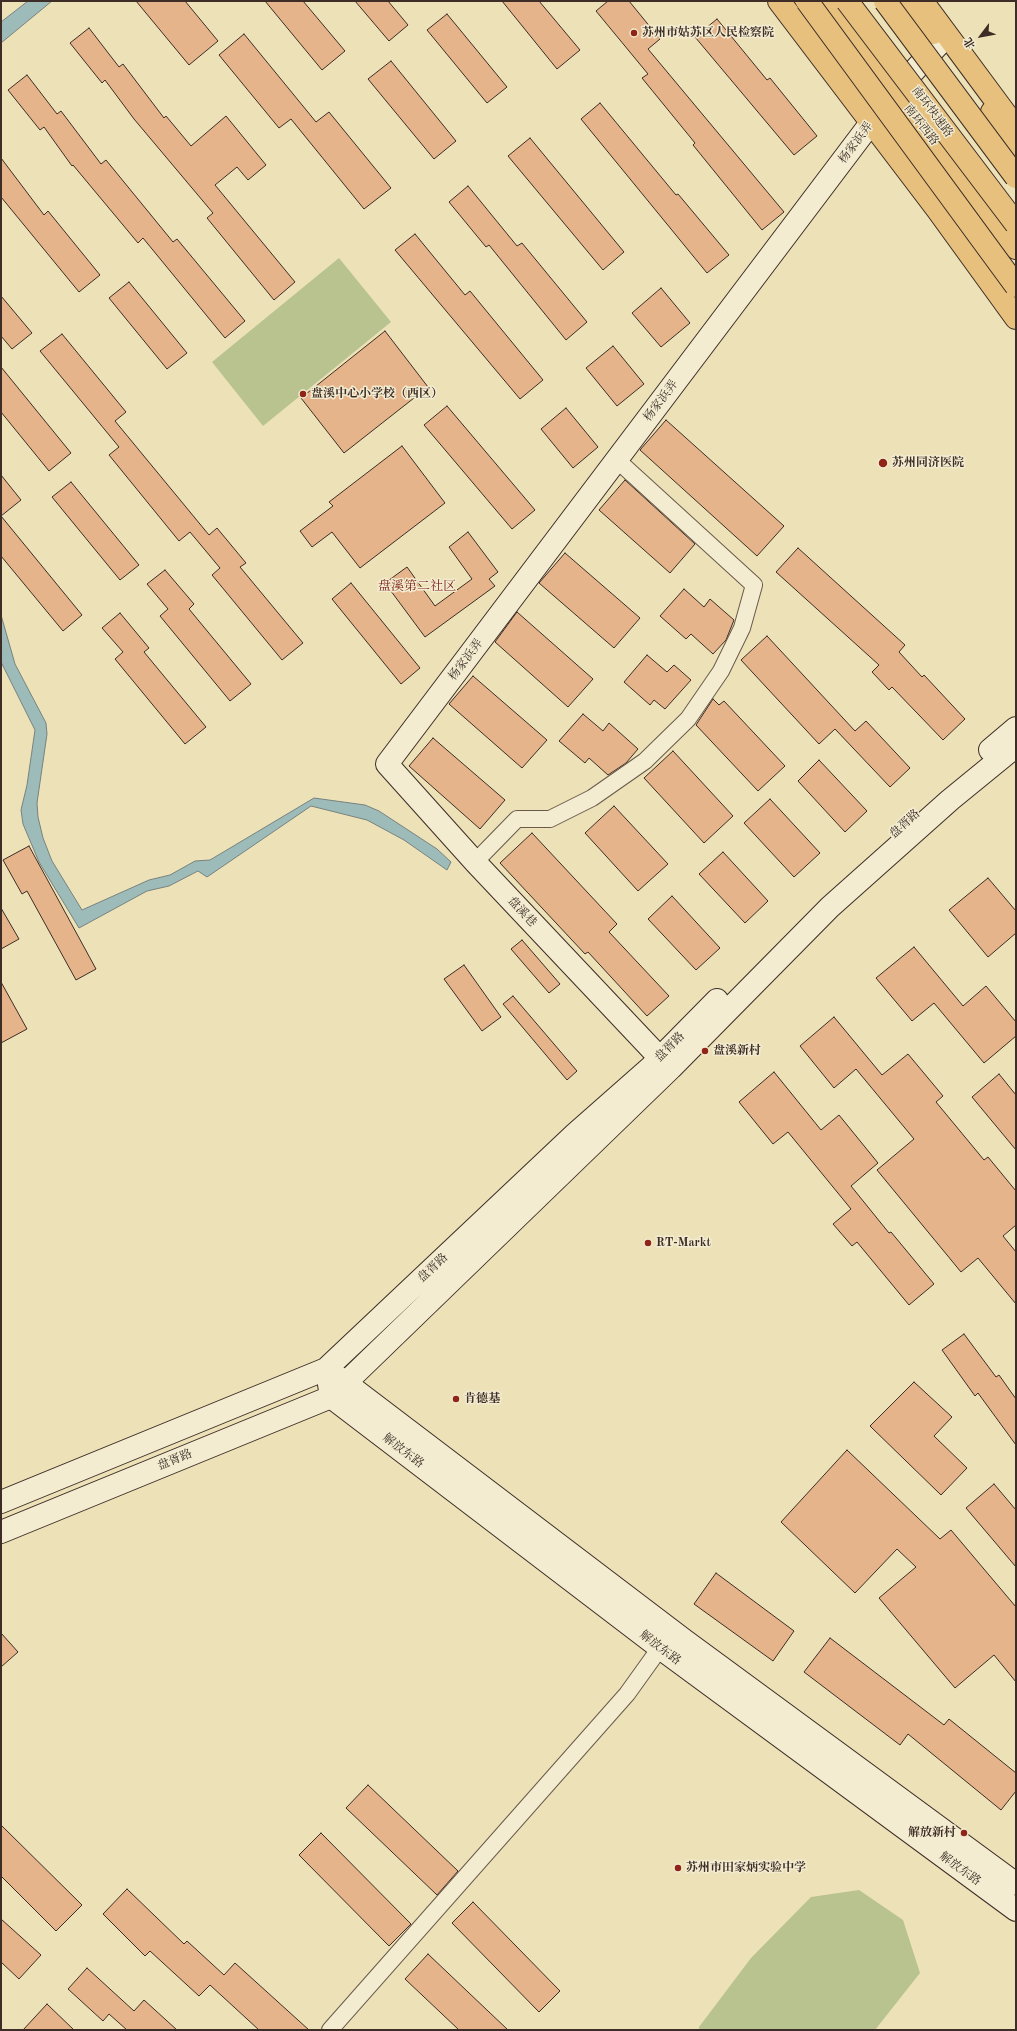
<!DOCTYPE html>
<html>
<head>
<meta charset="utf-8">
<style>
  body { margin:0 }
  #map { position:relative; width:1017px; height:2031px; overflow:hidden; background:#ede1b8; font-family:"Old Standard TT","Noto Serif SC",serif }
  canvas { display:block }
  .frame { position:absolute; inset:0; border:2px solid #3d2d26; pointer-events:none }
  .north { position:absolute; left:961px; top:16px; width:40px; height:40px; -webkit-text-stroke:3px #f3ecd1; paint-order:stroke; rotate:238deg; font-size:11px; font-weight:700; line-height:16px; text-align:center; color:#3d2d26 }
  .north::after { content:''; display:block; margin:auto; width:14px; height:18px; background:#3d2d26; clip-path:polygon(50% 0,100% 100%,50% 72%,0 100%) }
</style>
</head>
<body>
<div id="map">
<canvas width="1017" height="2031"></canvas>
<div class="frame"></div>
<div class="north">北</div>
</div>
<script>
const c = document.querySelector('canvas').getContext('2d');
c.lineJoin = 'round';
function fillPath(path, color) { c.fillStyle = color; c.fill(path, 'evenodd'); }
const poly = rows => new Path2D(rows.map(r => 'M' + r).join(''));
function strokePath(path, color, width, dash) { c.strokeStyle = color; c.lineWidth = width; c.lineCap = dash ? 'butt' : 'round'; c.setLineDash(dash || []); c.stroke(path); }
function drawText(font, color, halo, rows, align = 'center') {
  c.font = font + ' "Old Standard TT","Noto Serif SC",serif'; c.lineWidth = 3; c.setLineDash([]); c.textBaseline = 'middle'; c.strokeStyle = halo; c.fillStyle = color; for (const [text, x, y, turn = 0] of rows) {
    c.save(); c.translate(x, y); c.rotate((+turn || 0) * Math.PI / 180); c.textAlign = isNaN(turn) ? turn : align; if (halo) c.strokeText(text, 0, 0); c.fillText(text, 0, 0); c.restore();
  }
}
fillPath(poly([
  [339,258,391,322,263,426,212,362],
  [859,1890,903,1920,920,1973,875,2030,699,2030,699,2027,751,1958,811,1897]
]), '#b8c38f');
const water = poly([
  [28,1,52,1,1,43,1,22,28,1],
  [1,615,15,664,46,723,47,734,37,803,38,817,43,838,52,861,82,910,149,880,170,875,195,861,210,860,314,798,365,805,379,811,437,849,451,862,447,870,404,840,367,820,311,806,207,877,198,871,169,886,147,891,79,928,39,862,23,824,21,810,27,785,35,730,1,662,1,615]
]);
fillPath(water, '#9dbbb9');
strokePath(water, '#77827e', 1);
const building = poly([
  [136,1,185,1,218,41,189,65,136,1],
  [265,1,303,1,345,51,322,70,265,1],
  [355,1,388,1,408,25,389,41,355,1],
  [502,1,539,1,580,50,557,69,502,1],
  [608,1,629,1,660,39,648,49,784,212,762,230,693,145,695,143,642,78,648,74,596,11,608,1],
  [447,14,507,87,487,103,427,30,447,14],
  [717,19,767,80,770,78,817,136,794,155,695,37,717,19],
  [89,28,119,67,123,64,164,118,166,116,191,146,226,116,266,165,248,180,237,167,215,185,295,282,274,300,207,218,213,213,134,119,105,80,102,83,70,43,89,28],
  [244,34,316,122,329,112,391,188,364,209,291,119,279,128,219,55,244,34],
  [391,61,456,141,434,159,368,79,391,61],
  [27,75,57,114,61,111,101,164,106,160,173,242,177,239,245,321,225,338,143,238,138,243,73,165,72,166,44,127,40,130,8,90,27,75],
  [600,103,676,195,678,194,729,255,707,273,581,119,600,103],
  [530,138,624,252,603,270,508,156,530,138],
  [1,158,44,215,48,211,100,275,79,292,1,197,1,158],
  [468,186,517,246,522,243,587,322,566,340,489,245,486,247,449,202,468,186],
  [415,234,465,295,470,291,543,380,520,399,395,250,415,234],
  [129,282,187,353,167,369,109,298,129,282],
  [661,288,690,323,661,347,632,313,661,288],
  [1,296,32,333,12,349,1,336,1,296],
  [385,331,428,387,344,453,301,398,385,331],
  [62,334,126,412,115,421,209,535,217,528,246,563,240,567,303,643,282,660,212,575,220,568,190,532,179,541,109,455,119,447,40,351,62,334],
  [613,346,644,384,617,406,586,368,613,346],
  [1,367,71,453,49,471,1,412,1,367],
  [447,406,535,510,512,529,424,425,447,406],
  [566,408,598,447,573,468,541,429,566,408],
  [666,420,784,526,757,556,640,450,666,420],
  [402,446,445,503,360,568,332,532,312,547,300,531,333,506,329,502,402,446],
  [1,475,21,500,1,516,1,475],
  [625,480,695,544,670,573,599,510,625,480],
  [71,482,139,565,120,580,52,497,71,482],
  [1,516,82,615,63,631,1,556,1,516],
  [468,532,498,572,489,579,495,586,425,637,385,583,407,567,435,606,472,579,449,547,468,532],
  [798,548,905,645,899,652,922,677,924,675,965,719,943,740,892,687,889,690,872,672,879,665,776,572,798,548],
  [565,553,640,618,614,648,539,583,565,553],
  [165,570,194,604,189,609,251,684,230,701,160,616,168,609,147,584,165,570],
  [351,583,420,668,401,684,332,599,351,583],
  [684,589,704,607,710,599,734,620,726,640,713,654,691,634,686,639,660,616,684,589],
  [517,612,593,679,568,707,495,642,517,612],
  [120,613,149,648,144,652,206,727,185,744,115,659,123,652,102,628,120,613],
  [767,636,855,731,866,721,910,768,890,787,835,729,819,744,741,660,767,636],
  [647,655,667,672,674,665,691,680,665,709,654,700,650,705,624,682,647,655],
  [473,676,547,740,522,768,449,704,473,676],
  [713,699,719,705,724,701,785,766,758,791,696,725,713,699],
  [583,714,603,731,609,723,638,749,626,763,608,775,589,758,585,763,559,741,583,714],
  [433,738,505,800,480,829,409,766,433,738],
  [673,751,733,816,704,843,644,778,673,751],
  [819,760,867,811,845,832,798,781,819,760],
  [770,799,820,853,794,877,744,823,770,799],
  [614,806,668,864,638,891,585,833,614,806],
  [532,833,617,924,609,932,669,996,647,1016,588,952,585,954,500,863,532,833],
  [29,846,96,969,76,980,27,891,22,894,3,860,29,846],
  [723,852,768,901,745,923,699,874,723,852],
  [988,878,1016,911,1016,933,988,957,949,910,988,878],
  [672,896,720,948,696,970,648,919,672,896],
  [1,908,19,939,1,949,1,908],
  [522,940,560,984,549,993,511,949,522,940],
  [914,947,963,1006,986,986,1016,1022,1016,1036,984,1063,934,1003,912,1021,876,978,914,947],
  [464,965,501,1017,482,1031,444,979,464,965],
  [1,982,27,1029,1,1043,1,982],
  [513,996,577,1071,567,1080,503,1004,513,996],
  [834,1017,882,1075,908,1054,943,1096,936,1102,984,1160,988,1157,1016,1191,1016,1225,1003,1236,1016,1252,1016,1304,978,1258,961,1272,877,1170,914,1139,856,1069,834,1088,800,1046,834,1017],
  [774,1072,821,1130,839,1115,878,1163,851,1186,889,1233,891,1232,934,1284,909,1305,857,1242,852,1246,833,1224,851,1209,788,1132,773,1144,739,1102,774,1072],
  [999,1074,1016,1095,1016,1150,972,1097,999,1074],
  [964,1334,996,1377,999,1375,1016,1399,1016,1445,978,1393,975,1396,942,1350,964,1334],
  [914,1382,952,1417,934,1436,967,1468,941,1495,870,1426,914,1382],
  [847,1450,940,1539,951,1530,1016,1607,1016,1682,994,1655,955,1688,879,1598,916,1567,897,1549,855,1593,781,1522,847,1450],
  [994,1484,1016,1510,1016,1567,966,1508,994,1484],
  [716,1573,794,1631,773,1661,694,1604,716,1573],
  [1,1633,18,1652,1,1667,1,1633],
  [830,1638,944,1725,949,1719,1016,1773,1016,1791,1001,1810,908,1734,900,1745,804,1672,830,1638],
  [368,1785,458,1871,437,1895,346,1808,368,1785],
  [1,1825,82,1905,56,1931,1,1876,1,1825],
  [321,1833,411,1924,389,1946,299,1855,321,1833],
  [127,1889,184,1944,187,1941,224,1975,235,1963,309,2030,259,2030,210,1985,199,1996,150,1951,145,1956,103,1914,127,1889],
  [473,1902,560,1991,539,2012,452,1923,473,1902],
  [1,1919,41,1955,19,1979,1,1962,1,1919],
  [428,1954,508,2030,459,2030,405,1979,428,1954],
  [87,1968,134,2011,144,2000,177,2030,127,2030,109,2014,103,2021,68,1989,87,1968],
  [47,2004,74,2030,23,2030,47,2004]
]);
fillPath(building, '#e5b48a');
strokePath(building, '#3d2d26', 1);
const street = poly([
  [475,862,517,819,550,819,592,798,645,761,688,719,721,671,742,628,754,585,617,460],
  [330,2030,627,1694,660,1648]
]);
const secondary = poly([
  [990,750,1016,728],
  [659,1057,475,862,387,764,895,91,940,43],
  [334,1374,684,1640,1016,1884],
  [329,1384,331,1397,660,1648,1016,1910],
  [1,1502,326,1369,575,1134,651,1067,717,1000],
  [1,1532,331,1397,671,1068,830,907,950,800,1016,746]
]);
const primary = poly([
  [779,1,937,209,1016,318],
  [827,1,1016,248],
  [908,1,933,33],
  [992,112,1016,145]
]);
const highway = poly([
  [922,1,1016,128]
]);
strokePath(street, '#695a4a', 18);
strokePath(secondary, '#3d2d26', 24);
strokePath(primary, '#3d2d26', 24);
strokePath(highway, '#3d2d26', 24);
strokePath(street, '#f3ecd1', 16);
strokePath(secondary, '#f3ecd1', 22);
strokePath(primary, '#e6c07c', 22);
strokePath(highway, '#e6c07c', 22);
const highwayBridge = poly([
  [807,1,1016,286],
  [847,1,1016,224],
  [885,1,1016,177]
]);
strokePath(highwayBridge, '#3d2d26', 24, []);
strokePath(highwayBridge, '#e6c07c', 22);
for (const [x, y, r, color] of [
  [634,33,4,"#8f2418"],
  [303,394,4,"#8f2418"],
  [883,463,5,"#8f2418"],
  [705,1051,4,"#8f2418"],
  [648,1243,4,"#8f2418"],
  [456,1399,4,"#8f2418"],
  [964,1833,4,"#8f2418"],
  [678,1868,4,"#8f2418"]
]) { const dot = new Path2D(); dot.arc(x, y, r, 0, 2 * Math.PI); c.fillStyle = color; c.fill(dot); strokePath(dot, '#f3ecd1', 1.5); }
drawText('bold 12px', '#3d2d26', '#f3ecd1', [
  ["苏州市姑苏区人民检察院",642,33],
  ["盘溪中心小学校（西区）",311,394],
  ["苏州同济医院",892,463],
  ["盘溪新村",713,1051],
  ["RT-Markt",656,1243],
  ["肯德基",464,1399],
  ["解放新村",956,1833,"right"],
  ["苏州市田家炳实验中学",686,1868]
], 'left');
drawText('12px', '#3d2d26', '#f3ecd1', [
  ["南环快速路",932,112,53],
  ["南环西路",921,125,52],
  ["杨家浜弄",856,143,-53],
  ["杨家浜弄",661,401,-53],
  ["杨家浜弄",466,660,-53],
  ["盘胥路",905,824,-42],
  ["盘溪巷",522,912,47],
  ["盘胥路",670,1047,-45],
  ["盘胥路",433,1268,-43],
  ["解放东路",403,1451,37],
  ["盘胥路",175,1460,-22],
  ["解放东路",660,1648,37],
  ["解放东路",960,1869,36]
]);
drawText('13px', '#7a1f14', '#f3ecd1', [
  ["盘溪第二社区",417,587]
]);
</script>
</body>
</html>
